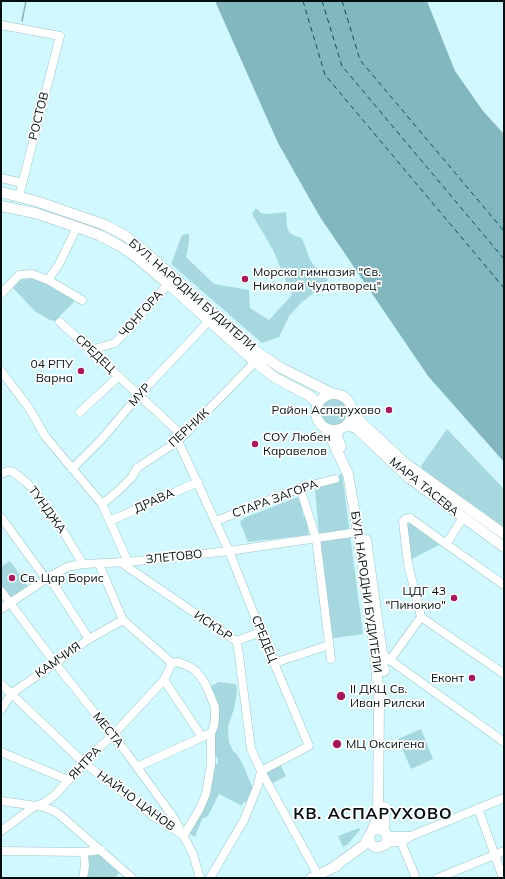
<!DOCTYPE html>
<html>
<head>
<meta charset="utf-8">
<style>
  body { margin:0 }
  #map { position:relative; width:505px; height:879px; overflow:hidden; background:#d0f8fe; font-family:Mulish,sans-serif }
  canvas { display:block }
  .frame { position:absolute; inset:0; border:2px solid #030f11; pointer-events:none }
</style>
</head>
<body>
<div id="map">
<canvas width="505" height="879"></canvas>
<div class="frame"></div>
</div>
<script>
const c = document.querySelector('canvas').getContext('2d');
c.lineJoin = 'round';
function fillPath(path, color) { c.fillStyle = color; c.fill(path, 'evenodd'); }
const poly = rows => new Path2D(rows.map(r => 'M' + r).join(''));
function strokePath(path, color, width, dash) { c.strokeStyle = color; c.lineWidth = width; c.lineCap = dash ? 'butt' : 'round'; c.setLineDash(dash || []); c.stroke(path); }
function drawText(font, color, halo, rows, align = 'center') {
  c.font = font + ' Mulish,sans-serif'; c.lineWidth = 3.5; c.setLineDash([]); c.textBaseline = 'middle'; c.strokeStyle = halo; c.fillStyle = color; for (const [text, x, y, turn = 0] of rows) {
    c.save(); c.translate(x, y); c.rotate((+turn || 0) * Math.PI / 180); c.textAlign = isNaN(turn) ? turn : align; if (halo) c.strokeText(text, 0, 0); c.fillText(text, 0, 0); c.restore();
  }
}
fillPath(poly([
  [256,208,261,213,267,214,286,212,287,227,289,232,293,235,302,238,310,260,323,277,328,279,326,284,302,302,289,316,279,337,262,343,171,264,182,235,189,234,189,242,186,257,214,284,249,290,250,308,269,320,292,295,273,250,252,214],
  [20,277,39,278,75,299,74,302,55,321,50,320,36,312,12,287],
  '320 412a14 14 0 1 1 28 0a14 14 0 1 1-28 0Z',
  [447,429,504,489,504,528,423,470,421,466],
  [342,473,363,634,328,639,315,490,318,490,317,484,335,479],
  [300,496,303,516,306,516,309,535,248,542,240,522,244,518],
  [411,522,441,544,410,560,406,525],
  [10,561,30,589,10,603,1,591,1,567],
  [219,682,236,684,237,692,234,709,228,726,229,742,233,751,237,754,243,765,252,786,253,790,249,801,243,803,242,806,219,794,208,816,202,819,195,837,191,835,190,831,213,766,218,763,218,759,214,753,214,733,209,687],
  [421,729,433,759,411,769,398,739],
  [280,764,286,776,271,784,265,772],
  [359,828,360,830,348,844,343,847,338,836],
  [101,850,122,869,115,878,83,878,84,852]
]), '#a8d8df');
fillPath(poly([
  [215,1,427,1,455,71,483,111,504,134,504,462,428,376,320,217,278,143]
]), '#83b7bf');
strokePath(poly([
  [22,21,26,1]
]), '#83b7bf', 1.5);
strokePath(poly([
  [303,1,325,75,504,288],
  [322,1,342,66,504,259],
  [342,1,360,60,504,231]
]), '#00525a', 1, [5, 4]);
const minor = poly([
  [1,25,60,36,19,196],
  [1,178,22,183],
  [48,280,59,264,77,227],
  [1,294,19,275,32,274,48,280,82,300],
  [60,322,183,436],
  [91,350,115,343,168,284],
  [1,371,29,408,45,436,102,504,128,562],
  [80,412,119,376],
  [178,441,229,551,261,632,309,746,261,771],
  [72,469,101,440,139,395,209,321],
  [1,474,8,471,13,472,27,483,40,498,66,536,83,564],
  [300,488,316,538,331,659],
  [102,504,117,492,132,477,137,468,178,441,255,362],
  [1,517,46,579],
  [463,518,446,544,410,518,405,519,403,522,408,564,421,617,504,674],
  [110,521,198,482],
  [216,521,300,488,335,479],
  [446,544,504,585],
  [120,562,236,641,238,648,251,749,261,771,318,875],
  [99,564,123,620,172,663],
  [49,577,89,639],
  [1,591,55,663,126,752,174,818,193,854,200,878],
  [1,609,49,577,67,567,83,564,128,562,229,551,358,532],
  [236,641,261,632],
  [380,652,382,653,390,660,504,742],
  [390,660,421,617],
  [172,663,178,662,190,667,196,671,205,683,215,707,215,718,214,726,211,733,211,765,206,794,199,810,184,835],
  [274,663,329,645],
  [164,680,202,737],
  [1,684,83,762,156,818,182,834],
  [1,710,11,694,89,639,123,620],
  [1,752,68,780],
  [137,767,211,733],
  [1,801,44,807,54,811,60,815,132,878],
  [478,808,503,878],
  [1,831,35,806,44,803,55,795,80,767,83,762,112,736,164,680,172,663],
  [387,835,390,836,410,836],
  [401,842,416,878],
  [386,843,401,842,411,836,504,798],
  [1,851,84,852,101,850],
  [83,878,85,866,84,852],
  [210,878,244,820,258,785,261,771],
  [438,878,504,851]
]);
const major = poly([
  [1,192,39,202,79,216,105,225,124,235,141,248,257,352,281,368,333,394],
  [1,206,35,213,77,227,99,235,120,246,136,257,168,284,255,362,274,377,308,395,313,399,317,404],
  '316 412a18 18 0 1 1 36 0a18 18 0 1 1-36 0Z',
  [352,411,362,423,405,463,504,534],
  [347,425,356,428,408,477,504,547],
  [326,429,331,438,348,474,358,532,375,652,379,701,378,816,372,831,364,845,331,869],
  [339,430,337,434,338,439,341,447],
  [366,540,382,653,384,671],
  [384,831,385,807],
  [369,837,371,844,375,847,379,847,385,845,387,841,387,835,384,831,377,829],
  [311,878,337,866]
]);
strokePath(minor, '#9cc4c9', 9);
strokePath(major, '#9cc4c9', 11);
strokePath(minor, '#fff', 8);
strokePath(major, '#fff', 10);
for (const [x, y, r, color] of [
  [245,279,4,"#a5195e"],
  [81,371,4,"#a5195e"],
  [389,410,4,"#a5195e"],
  [255,444,4,"#a5195e"],
  [12,578,4,"#a5195e"],
  [454,598,4,"#a5195e"],
  [472,678,4,"#a5195e"],
  [341,696,5,"#a5195e"],
  [337,744,5,"#a5195e"]
]) { const dot = new Path2D(); dot.arc(x, y, r, 0, 2 * Math.PI); c.fillStyle = color; c.fill(dot); strokePath(dot, '#fff', 1.5); }
drawText('12px', '#030f11', '#fff', [
  ["РОСТОВ",39,116,-76],
  ["БУЛ. НАРОДНИ БУДИТЕЛИ",192,295,41],
  ["ЧОНГОРА",141,314,-48],
  ["СРЕДЕЦ",95,354,43],
  ["МУР",140,395,-48],
  ["ПЕРНИК",189,428,-43],
  ["МАРА ТАСЕВА",424,487,39],
  ["СТАРА ЗАГОРА",275,499,-20],
  ["ДРАВА",154,501,-24],
  ["ТУНДЖА",47,510,54],
  ["ЗЛЕТОВО",174,557,-6],
  ["БУЛ. НАРОДНИ БУДИТЕЛИ",366,592,82],
  ["ИСКЪР",213,626,34],
  ["СРЕДЕЦ",264,639,68],
  ["КАМЧИЯ",58,660,-35],
  ["МЕСТА",108,730,51],
  ["ЯНТРА",85,763,-47],
  ["НАЙЧО ЦАНОВ",136,801,36]
]);
drawText('12px', '#030f11', '#fff', [
  ["Морска гимназия \"Св.",253,272],
  ["Николай Чудотворец\"",253,286],
  ["04 РПУ",73,364,"right"],
  ["Варна",73,378,"right"],
  ["Район Аспарухово",381,410,"right"],
  ["СОУ Любен",263,437],
  ["Каравелов",263,451],
  ["Св. Цар Борис",20,578],
  ["ЦДГ 43",446,591,"right"],
  ["\"Пинокио\"",446,605,"right"],
  ["Еконт",464,678,"right"],
  ["II ДКЦ Св.",350,689],
  ["Иван Рилски",350,703],
  ["МЦ Оксигена",346,744]
], 'left');
c.letterSpacing = '1px';
drawText('bold 16px', '#030f11', '#fff', [
  ["КВ. АСПАРУХОВО",373,814]
]);
c.letterSpacing = '0px';
</script>
</body>
</html>
